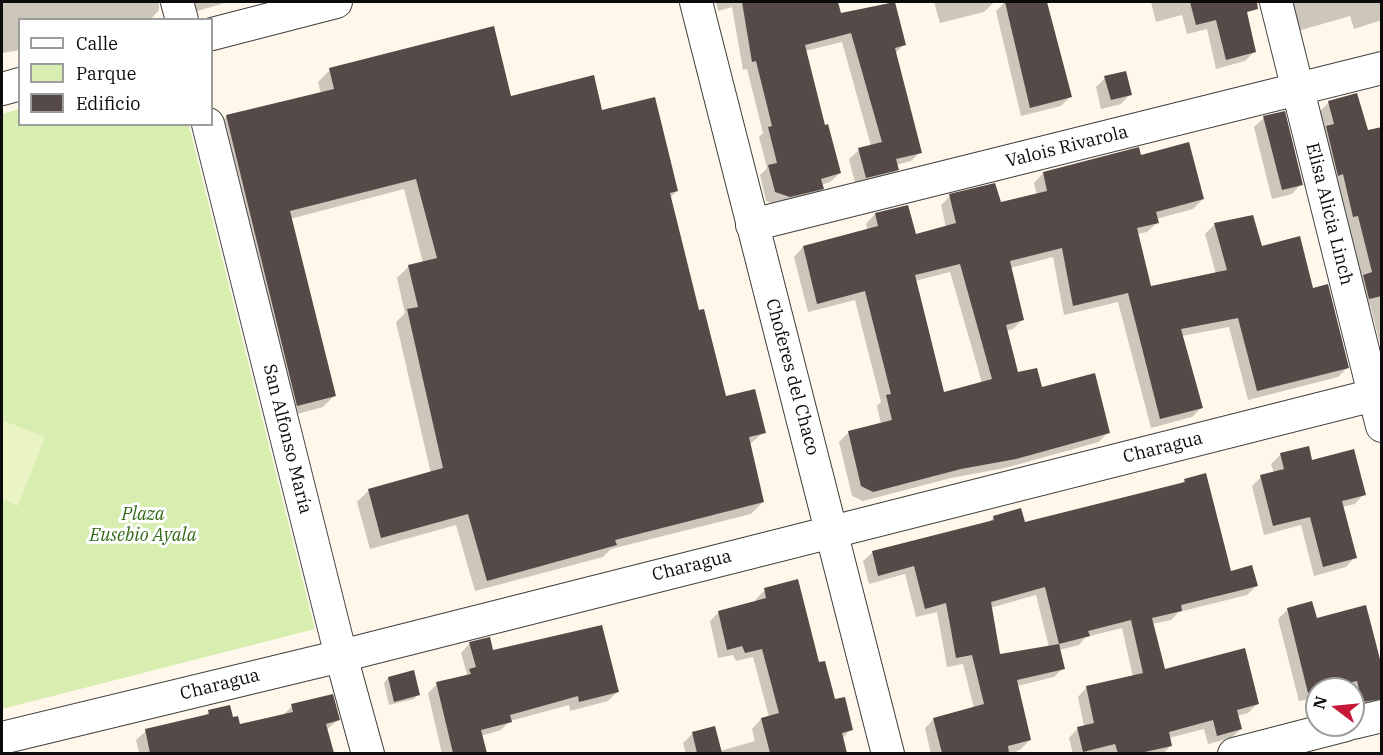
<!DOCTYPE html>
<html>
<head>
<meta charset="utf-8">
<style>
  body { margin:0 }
  #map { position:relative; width:1383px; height:755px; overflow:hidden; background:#fff8ea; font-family:"IBM Plex Serif",serif }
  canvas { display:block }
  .frame { position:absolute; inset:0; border:3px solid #0b0b0b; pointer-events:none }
  .legend { position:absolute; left:18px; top:18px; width:195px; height:108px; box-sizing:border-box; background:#fff; border:2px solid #9d9d9d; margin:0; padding:8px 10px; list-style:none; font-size:18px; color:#0b0b0b }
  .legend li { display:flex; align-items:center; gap:12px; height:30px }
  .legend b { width:30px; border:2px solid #9d9d9d }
  .north { position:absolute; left:1305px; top:677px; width:60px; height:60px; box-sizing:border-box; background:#fff; border:2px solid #9d9d9d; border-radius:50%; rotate:286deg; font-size:16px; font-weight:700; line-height:24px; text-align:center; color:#0b0b0b }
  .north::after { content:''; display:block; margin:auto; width:21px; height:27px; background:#c71839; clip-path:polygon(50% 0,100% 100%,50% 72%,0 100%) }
</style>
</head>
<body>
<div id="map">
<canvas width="1383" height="755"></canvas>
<div class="frame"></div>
<ul class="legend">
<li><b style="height:8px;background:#fff"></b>Calle</li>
<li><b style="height:16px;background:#d8edb0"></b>Parque</li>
<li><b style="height:16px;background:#554a47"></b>Edificio</li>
</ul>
<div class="north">N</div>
</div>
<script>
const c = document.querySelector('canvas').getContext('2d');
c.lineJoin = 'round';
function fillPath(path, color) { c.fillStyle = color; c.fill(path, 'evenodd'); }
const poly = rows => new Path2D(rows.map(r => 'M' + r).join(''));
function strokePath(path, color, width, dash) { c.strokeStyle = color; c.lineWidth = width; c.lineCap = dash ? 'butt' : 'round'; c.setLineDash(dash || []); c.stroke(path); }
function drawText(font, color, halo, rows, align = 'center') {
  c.font = font + ' "IBM Plex Serif",serif'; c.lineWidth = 6; c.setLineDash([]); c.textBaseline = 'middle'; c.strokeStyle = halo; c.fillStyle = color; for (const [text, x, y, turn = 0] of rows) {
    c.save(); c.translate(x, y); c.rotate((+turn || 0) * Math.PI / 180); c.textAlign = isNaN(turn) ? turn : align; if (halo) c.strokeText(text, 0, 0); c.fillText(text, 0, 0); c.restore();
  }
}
fillPath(poly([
  [19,109,20,124,189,125,315,629,2,709,2,114]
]), '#d8edb0');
fillPath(poly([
  [2,420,45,437,18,506,2,499]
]), '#e9f3c3');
fillPath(poly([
  [2,2,159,2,159,10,150,20,20,20,20,50,2,53],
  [177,2,228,2,184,15],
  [716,2,836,2,840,15,894,2,904,44,895,54,920,152,911,161,896,165,898,169,888,179,856,187,849,159,859,150,871,146,842,42,805,51,824,127,840,173,830,182,821,185,822,188,813,197,780,206,766,201,760,175,767,168,759,137,763,133,747,69,743,70,732,7,718,11],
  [934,2,994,2,984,12,940,23],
  [1005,2,1045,2,1070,97,1061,106,1021,116,996,11],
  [1151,2,1242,2,1254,52,1245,61,1216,69,1207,29,1187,34,1182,15,1156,22],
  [1281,2,1382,2,1382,20,1354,29,1350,16,1291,33],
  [330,70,601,112,677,191,670,198,698,312,725,398,764,432,749,445,763,502,751,514,611,549,603,557,475,591,456,525,370,549,357,502,368,491,431,474,396,322,405,313,397,278,409,266,423,263,404,189,290,219,335,395,323,407,286,417,215,128,227,116,321,94,318,82],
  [1105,78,1130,94,1121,104,1101,109,1096,87],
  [1329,102,1382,195,1382,352,1370,305,1360,308,1354,286,1362,278,1348,224,1344,225,1317,137,1324,130,1319,112],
  [1264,118,1301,184,1292,194,1272,199,1254,127],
  [1140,157,1203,199,1193,209,1156,219,1157,223,1147,232,1137,234,1150,288,1216,274,1205,234,1215,224,1261,247,1312,289,1347,368,1338,377,1248,400,1229,327,1182,336,1201,408,1192,417,1151,428,1118,302,1064,315,1053,257,1010,268,1023,319,1013,329,1006,331,1017,374,1108,432,1099,442,1005,468,951,478,863,501,852,496,839,442,849,432,881,424,877,406,881,402,855,300,808,312,794,257,803,247,868,231,866,224,875,214,915,236,946,228,941,205,950,196,1000,204,1037,195,1034,183,1043,173],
  [950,272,982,383,943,393,915,281],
  [1281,454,1364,494,1355,504,1342,507,1355,557,1346,567,1314,576,1301,525,1264,535,1252,486,1261,477,1274,473,1271,464],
  [1185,480,1230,572,1256,586,1247,595,1179,612,1171,620,1152,624,1164,671,1257,704,1248,713,1237,716,1241,729,1231,738,1208,744,1204,729,1169,738,1170,746,1163,754,1073,754,1069,738,1078,728,1084,727,1078,697,1087,687,1133,677,1122,628,1086,637,1079,645,1059,650,1063,668,1054,677,1017,686,1030,740,1021,749,1012,754,931,754,925,728,934,719,974,708,963,664,947,667,937,612,916,617,905,574,869,584,863,561,873,552,988,523,994,517,1024,524,1180,485],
  [1036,595,1049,647,999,656,990,608],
  [765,590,818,664,834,701,851,729,842,739,845,754,686,754,683,743,692,734,720,751,755,741,752,729,761,719,769,717,753,657,736,661,733,655,718,658,710,621,719,612,756,602,756,599],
  [1288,609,1316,619,1382,673,1382,702,1353,711,1353,689,1317,689,1317,697,1299,701,1278,619],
  [470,643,492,651,617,692,608,701,570,711,569,705,510,721,501,730,481,736,485,754,442,754,428,693,437,684,463,677,467,674,461,653],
  [388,678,419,694,414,699,389,705,384,683],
  [292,706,338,720,326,730,332,754,132,754,139,752,136,740,146,731,204,717,209,712,232,719,239,726,283,715]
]), '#0003');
fillPath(poly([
  [742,2,838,2,841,13,895,2,906,45,895,48,922,153,896,159,899,170,866,178,858,148,882,142,851,33,805,45,825,125,828,124,841,173,821,179,824,189,790,197,775,192,768,165,777,163,768,127,772,126,756,61,752,62],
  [1005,2,1047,2,1072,97,1030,108],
  [1190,2,1257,2,1258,9,1247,12,1256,52,1226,60,1216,20,1196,25],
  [494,26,511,96,594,75,602,110,655,97,678,191,670,193,699,310,704,309,726,396,755,389,766,433,749,437,764,502,615,540,617,545,487,581,468,514,381,538,368,489,443,468,407,309,418,307,408,265,437,258,416,179,290,211,336,396,297,406,226,115,334,89,329,68],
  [1126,71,1132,95,1111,100,1104,76],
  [1357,93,1368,130,1382,127,1382,296,1369,299,1363,275,1372,272,1358,216,1353,217,1343,174,1338,176,1326,126,1334,124,1328,101],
  [1285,111,1303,185,1282,190,1263,116],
  [1189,142,1204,199,1156,212,1159,223,1137,228,1151,286,1227,270,1214,223,1253,215,1262,246,1300,236,1313,288,1328,284,1349,368,1257,391,1238,318,1181,329,1203,408,1160,419,1128,293,1073,306,1062,248,1010,261,1024,320,1006,325,1018,372,1037,368,1042,387,1095,373,1110,433,1016,459,961,469,873,492,861,486,848,431,892,420,886,395,891,394,865,291,817,304,803,246,878,226,875,213,908,205,916,234,956,223,949,194,995,183,1001,202,1047,191,1043,172,1139,147,1141,155],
  [960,264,992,379,944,392,915,275],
  [1309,446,1312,460,1354,449,1366,495,1342,501,1357,558,1323,567,1310,517,1273,526,1260,475,1284,469,1280,453],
  [1206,473,1231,571,1252,565,1258,586,1181,605,1182,611,1152,618,1165,669,1245,648,1259,704,1237,710,1242,729,1217,736,1213,720,1169,732,1172,746,1140,753,1118,753,1115,744,1083,752,1077,727,1094,723,1086,686,1143,673,1131,620,1088,631,1090,636,1059,644,1065,669,1017,680,1031,740,1008,746,1009,753,942,753,933,718,984,704,972,655,956,658,946,603,925,609,914,566,878,576,872,551,994,520,993,516,1021,508,1025,522,1185,482,1184,479],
  [1045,587,1059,644,1000,654,991,602],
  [798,579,819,662,825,661,835,699,845,697,853,730,842,733,847,753,770,753,761,718,779,713,762,649,745,653,742,646,727,650,718,611,766,598,764,588],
  [1312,601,1317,618,1366,605,1382,667,1382,699,1362,702,1357,681,1308,693,1287,608],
  [602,625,619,692,579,702,578,696,510,715,512,722,481,730,487,753,453,753,436,682,471,674,469,669,476,667,469,642,490,637,493,650],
  [414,670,420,695,394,702,388,677],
  [333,694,340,720,326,724,334,753,150,753,145,729,209,714,208,710,230,705,233,717,238,716,240,724,293,712,291,704],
  [715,726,722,753,697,753,692,732]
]), '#554a47');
const minor = poly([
  [177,2,182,20],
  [696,2,888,754],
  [1276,2,1382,426],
  [212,34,336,2],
  [2,89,20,84],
  [208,124,341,656,368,754],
  [752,225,1382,68],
  [1353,723,1382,716],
  [2,738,341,656,1382,393],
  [1234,754,1346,725]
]);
strokePath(minor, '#3e3e3e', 34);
strokePath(minor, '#fff', 32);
drawText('18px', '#0b0b0b', '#fff', [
  ["Valois Rivarola",1067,147,-14],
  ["Elisa Alicia Linch",1329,214,76],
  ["Choferes del Chaco",792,377,75],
  ["San Alfonso María",287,439,76],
  ["Charagua",1163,448,-14],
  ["Charagua",692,566,-14],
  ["Charagua",220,685,-14]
]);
drawText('italic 18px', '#336817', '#fff', [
  ["Plaza",143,515],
  ["Eusebio Ayala",143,536]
]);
</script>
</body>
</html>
